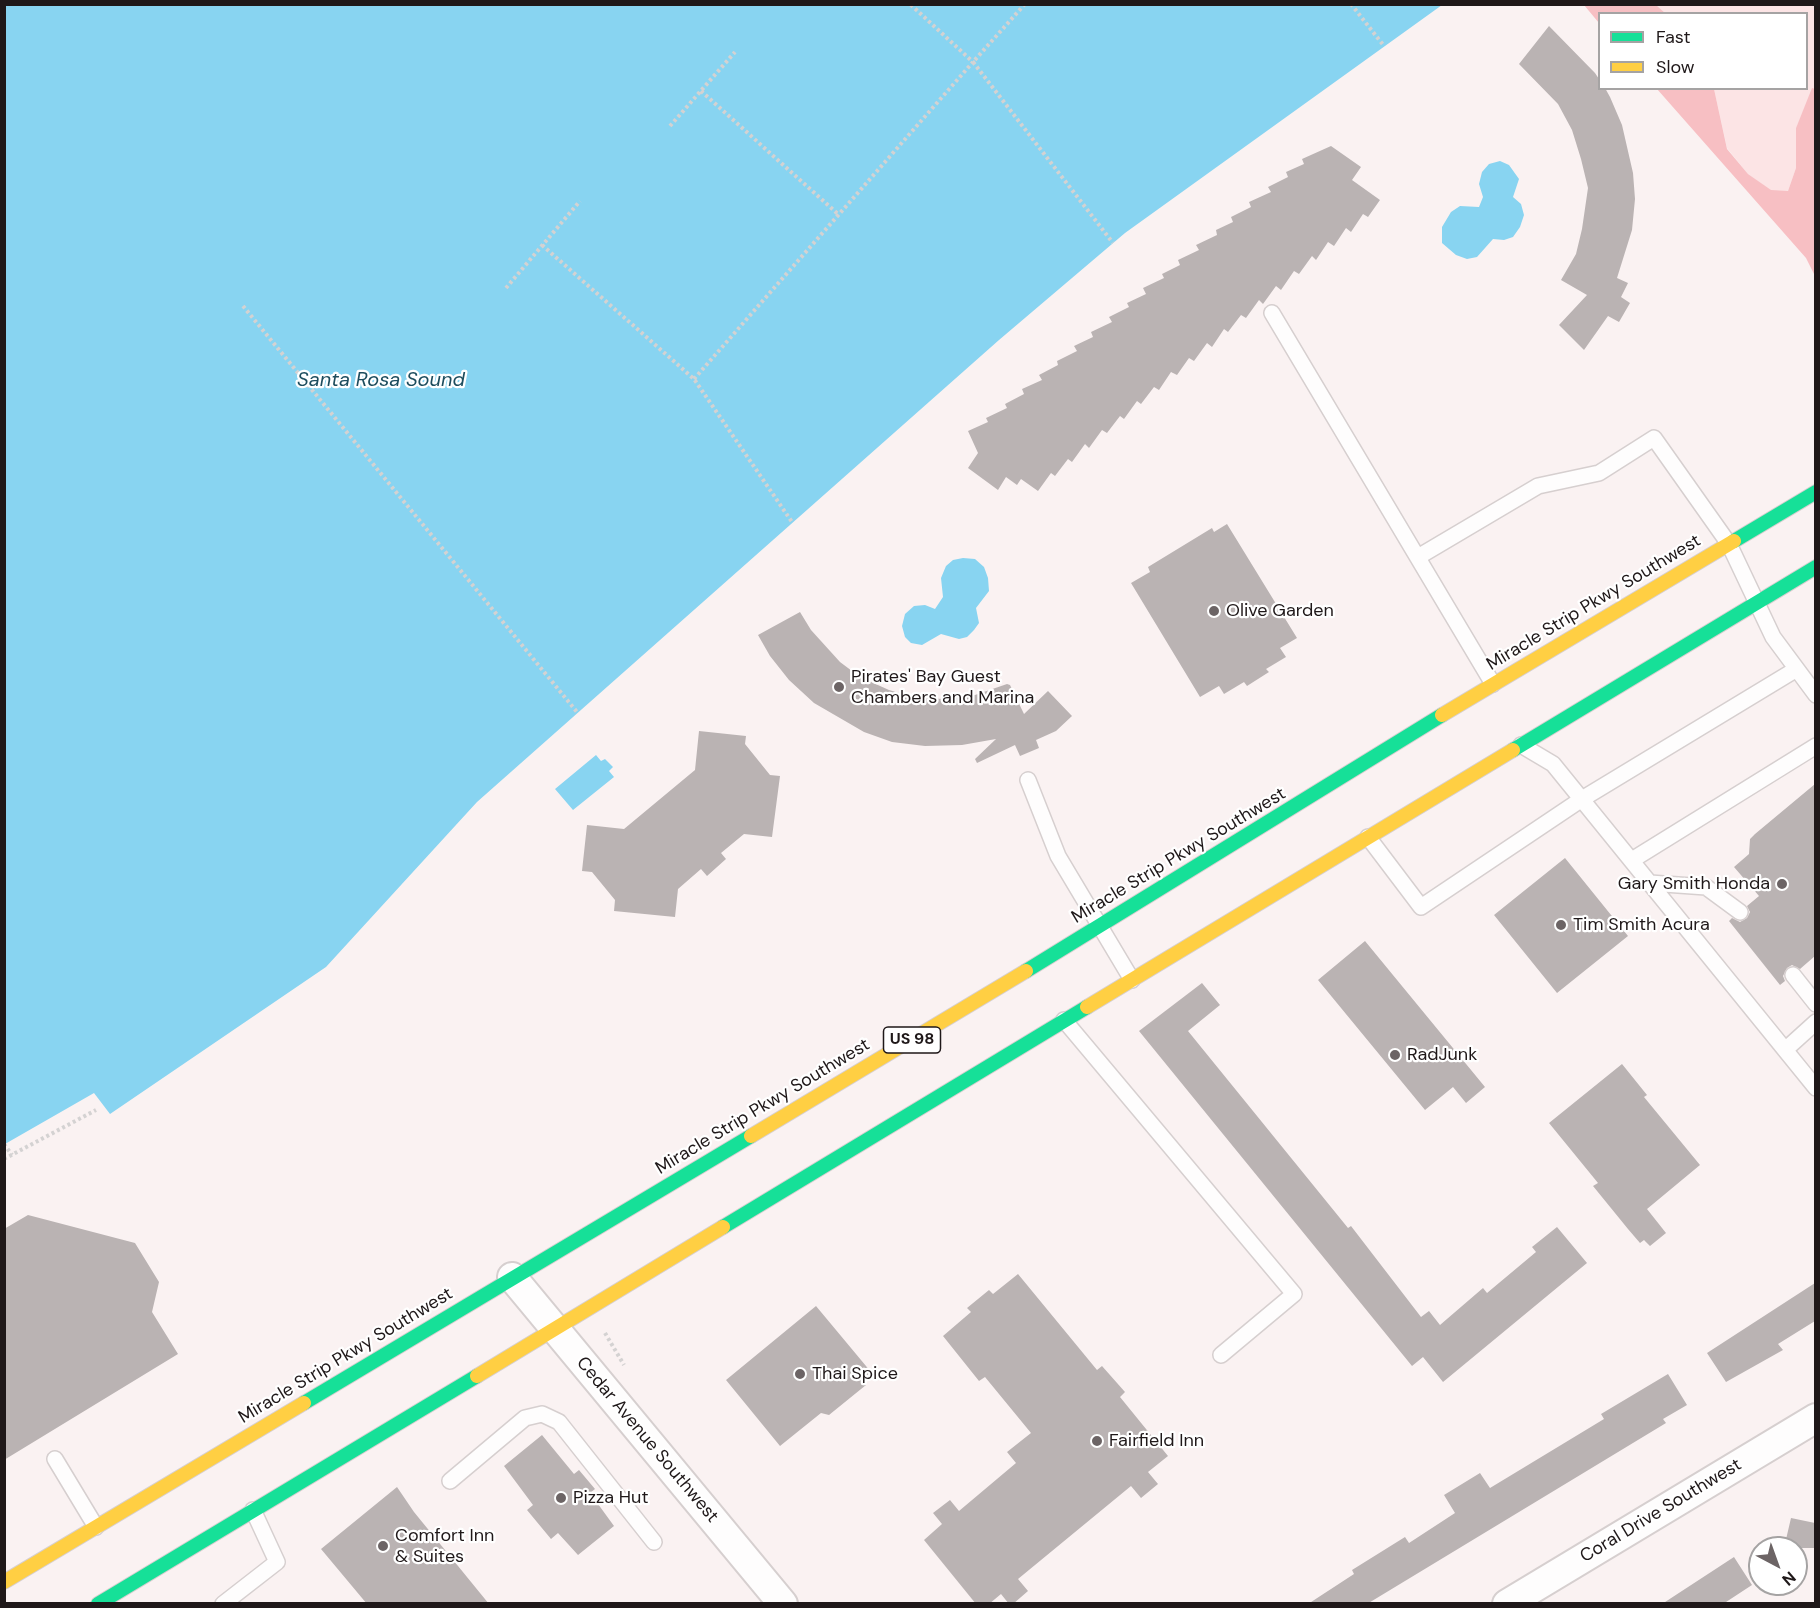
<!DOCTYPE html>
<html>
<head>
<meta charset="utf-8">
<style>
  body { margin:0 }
  #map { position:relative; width:1820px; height:1608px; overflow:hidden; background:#faf2f2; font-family:"DM Sans",sans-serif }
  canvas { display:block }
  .frame { position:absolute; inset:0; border:6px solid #1f1819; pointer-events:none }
  .legend { position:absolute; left:1598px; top:12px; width:210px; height:78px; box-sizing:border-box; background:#fff; border:2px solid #a5a3a3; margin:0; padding:8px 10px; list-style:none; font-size:18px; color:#1f1819 }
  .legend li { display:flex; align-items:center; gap:12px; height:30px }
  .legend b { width:30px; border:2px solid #a5a3a3 }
  .north { position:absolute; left:1748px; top:1536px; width:60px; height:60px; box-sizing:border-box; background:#fff; border:2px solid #a5a3a3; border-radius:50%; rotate:139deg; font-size:16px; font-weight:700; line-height:24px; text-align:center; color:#1f1819 }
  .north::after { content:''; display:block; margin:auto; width:21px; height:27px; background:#6c6465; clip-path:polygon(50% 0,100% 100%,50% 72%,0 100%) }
</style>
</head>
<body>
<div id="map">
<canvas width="1820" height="1608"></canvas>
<div class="frame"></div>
<ul class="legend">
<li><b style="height:8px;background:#16e098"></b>Fast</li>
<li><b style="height:8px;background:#ffcf43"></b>Slow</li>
</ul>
<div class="north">N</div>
</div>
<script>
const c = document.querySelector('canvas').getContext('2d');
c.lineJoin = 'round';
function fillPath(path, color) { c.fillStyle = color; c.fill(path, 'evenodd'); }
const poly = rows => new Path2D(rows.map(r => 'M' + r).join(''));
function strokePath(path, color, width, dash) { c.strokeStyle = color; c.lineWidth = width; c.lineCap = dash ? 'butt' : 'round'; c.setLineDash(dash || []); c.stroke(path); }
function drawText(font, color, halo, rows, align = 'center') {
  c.font = font + ' "DM Sans",sans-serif'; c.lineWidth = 4.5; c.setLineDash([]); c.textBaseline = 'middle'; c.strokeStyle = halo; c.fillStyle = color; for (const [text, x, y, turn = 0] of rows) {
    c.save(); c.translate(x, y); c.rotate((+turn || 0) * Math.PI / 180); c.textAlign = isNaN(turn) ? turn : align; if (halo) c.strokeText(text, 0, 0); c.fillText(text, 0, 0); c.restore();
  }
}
fillPath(poly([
  [1656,5,1815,5,1815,89,1813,88,1796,128,1796,168,1788,191,1771,191,1748,174,1727,148,1714,89,1806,88,1806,14,1665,13]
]), '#fce4e5');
fillPath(poly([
  [1584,5,1656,5,1665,13,1600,14,1599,23],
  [1812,88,1816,89,1815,276,1806,258,1657,89,1714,89,1727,149,1748,174,1771,190,1788,191,1796,168,1796,128]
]), '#f7bfc3');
fillPath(poly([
  [5,4,1442,4,1442,5,1125,233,999,340,477,802,326,967,110,1114,94,1093,5,1144],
  [1500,161,1509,165,1519,179,1513,197,1521,204,1524,215,1520,227,1513,237,1504,240,1493,239,1477,257,1467,259,1456,255,1442,243,1442,227,1451,212,1460,206,1479,207,1483,197,1479,184,1482,172,1489,164],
  [963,558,975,559,984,567,988,578,989,591,976,608,979,623,974,630,967,637,959,639,941,634,922,645,911,643,905,637,902,626,905,614,914,606,925,605,935,609,943,597,941,578,946,566,953,560],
  [596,755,601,761,605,759,613,767,609,771,614,777,573,810,555,789]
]), '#88d4f1');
fillPath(poly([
  [1549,26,1595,73,1599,79,1599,88,1605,88,1610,97,1622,125,1633,173,1635,199,1632,230,1617,278,1628,283,1621,297,1630,303,1619,322,1608,316,1584,350,1559,325,1587,295,1561,280,1576,254,1582,229,1588,188,1581,159,1572,130,1558,104,1519,64],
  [1331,146,1361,167,1352,180,1380,200,1368,217,1363,214,1351,232,1346,228,1334,246,1328,242,1316,260,1312,256,1299,274,1294,271,1281,290,1276,286,1263,304,1259,300,1246,318,1241,315,1228,332,1224,329,1212,347,1207,343,1194,361,1189,358,1177,375,1171,372,1159,390,1154,387,1141,404,1137,401,1124,419,1120,416,1107,433,1102,430,1089,448,1085,444,1072,462,1068,459,1055,476,1051,473,1038,491,1021,479,1017,485,1006,477,998,490,968,468,978,453,968,431,988,422,986,418,1007,408,1005,404,1024,394,1022,389,1042,380,1039,375,1058,365,1057,361,1077,351,1074,346,1093,337,1091,332,1112,322,1109,317,1129,307,1127,303,1146,294,1143,288,1164,278,1162,274,1180,265,1178,260,1199,250,1196,245,1217,235,1216,230,1233,222,1231,217,1251,207,1249,202,1271,192,1268,187,1288,177,1286,172,1304,164,1302,159],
  [1227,524,1297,638,1280,648,1286,657,1266,669,1269,672,1247,686,1244,682,1224,694,1219,686,1200,697,1131,583,1150,572,1148,567,1212,528,1214,532],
  [800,612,811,630,840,662,860,677,889,690,916,698,946,699,975,695,1007,684,1010,685,1024,714,1048,691,1072,716,1056,731,1036,740,1039,748,1020,756,1015,745,977,763,975,759,996,739,962,745,925,746,892,742,864,732,814,703,789,680,770,656,758,635],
  [699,731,746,736,745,744,770,775,780,776,772,837,744,834,721,853,726,859,707,876,701,869,678,889,675,917,614,911,615,900,592,872,582,871,587,825,624,829,695,770],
  [1815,784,1815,956,1800,969,1792,965,1787,968,1783,976,1785,981,1780,985,1729,921,1732,918,1740,922,1747,918,1750,912,1747,906,1759,896,1734,867,1749,854,1750,839,1755,834],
  [1565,858,1628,936,1557,993,1494,915],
  [1365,941,1485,1087,1466,1103,1453,1087,1425,1110,1318,980],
  [1202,983,1220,1005,1188,1031,1348,1228,1351,1226,1421,1317,1429,1311,1440,1325,1483,1288,1487,1293,1536,1252,1532,1247,1557,1227,1587,1263,1443,1382,1423,1357,1412,1366,1139,1031],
  [1622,1064,1647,1095,1644,1097,1700,1165,1647,1209,1666,1233,1650,1246,1644,1240,1640,1243,1628,1229,1593,1186,1598,1183,1549,1123],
  [28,1215,135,1243,159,1282,152,1312,178,1354,4,1460,4,1229],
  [1018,1274,1097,1370,1102,1366,1125,1392,1120,1397,1168,1456,1148,1472,1158,1484,1141,1498,1131,1486,1018,1579,1028,1591,1013,1604,1009,1604,1001,1594,989,1604,976,1604,924,1540,942,1524,933,1513,950,1500,959,1511,1016,1463,1007,1452,1031,1433,985,1377,979,1381,943,1336,971,1312,967,1308,989,1290,993,1294],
  [1815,1283,1815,1321,1778,1344,1783,1350,1726,1382,1707,1353],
  [816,1306,871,1372,865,1377,866,1385,829,1415,821,1413,780,1446,726,1380],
  [1668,1374,1687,1405,1663,1419,1666,1423,1367,1604,1308,1604,1354,1574,1352,1570,1405,1537,1409,1543,1455,1513,1444,1495,1480,1473,1490,1488,1604,1419,1601,1414],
  [542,1435,574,1474,579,1470,595,1489,590,1493,614,1526,578,1555,558,1533,551,1539,527,1510,533,1505,504,1466],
  [397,1487,414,1512,489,1604,367,1604,321,1549],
  [1791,1518,1815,1523,1815,1548,1784,1548],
  [1734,1557,1752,1585,1723,1604,1662,1604]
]), '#bab3b3');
const lane = poly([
  [1272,313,1493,684],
  [1418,557,1538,486,1599,473,1654,438,1729,544,1773,637,1816,695],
  [1521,745,1553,764,1816,1088],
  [1028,780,1058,856,1132,980],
  [1368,837,1421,907,1582,799,1795,670],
  [1632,860,1816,746],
  [1650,883,1706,887,1740,912],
  [1793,975,1816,1004],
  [1064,1020,1294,1294,1221,1355],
  [1785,1050,1816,1022],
  [55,1459,96,1527],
  [450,1481,525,1418,542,1414,559,1422,654,1542],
  [223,1604,277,1562,253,1510]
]);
const street = poly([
  [512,1277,783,1604],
  [1507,1604,1816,1418]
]);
const fast = poly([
  [1734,541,1816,492],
  [1513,750,1816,567],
  [1026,971,1442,715],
  [723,1227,1087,1007],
  [304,1403,751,1136],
  [98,1604,477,1376]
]);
const slow = poly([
  [1442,715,1734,541],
  [1087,1007,1513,750],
  [751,1136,1026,971],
  [477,1376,723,1227],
  [4,1582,304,1403]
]);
strokePath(lane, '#d6cfcf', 18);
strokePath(street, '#d6cfcf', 32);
strokePath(fast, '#d6cfcf', 16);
strokePath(slow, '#d6cfcf', 16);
strokePath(poly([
  [1025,4,973,62,1113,243],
  [1351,4,1384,46],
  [701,91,839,215],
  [670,126,735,52],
  [542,245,694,379,792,522],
  [506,288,580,201],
  [243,306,577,712],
  [694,379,973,62,910,4],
  [4,1144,12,1155],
  [4,1159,96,1110],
  [605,1333,624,1365]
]), '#d4d2d2', 4, [3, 3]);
strokePath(lane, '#fefdfd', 15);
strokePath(street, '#fefdfd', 28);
strokePath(fast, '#16e098', 14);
strokePath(slow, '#ffcf43', 14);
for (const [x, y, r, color] of [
  [1214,611,6,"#6c6465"],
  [839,687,6,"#6c6465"],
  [1782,884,6,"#6c6465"],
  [1561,925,6,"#6c6465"],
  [1395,1055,6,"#6c6465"],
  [800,1374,6,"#6c6465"],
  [1097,1441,6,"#6c6465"],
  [561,1498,6,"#6c6465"],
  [383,1546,6,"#6c6465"]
]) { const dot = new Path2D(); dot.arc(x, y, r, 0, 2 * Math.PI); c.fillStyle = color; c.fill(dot); strokePath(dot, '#fff', 2); }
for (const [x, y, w] of [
  [912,1040,57]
]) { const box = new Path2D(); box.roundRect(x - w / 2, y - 13, w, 26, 4.5); c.fillStyle = '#fff'; c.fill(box); strokePath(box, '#1f1819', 1.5); }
drawText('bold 16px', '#1f1819', null, [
  ["US 98",912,1040]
]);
drawText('18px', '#1f1819', '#fff', [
  ["Miracle Strip Pkwy Southwest",1594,603,-31],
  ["Miracle Strip Pkwy Southwest",1179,856,-31],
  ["Miracle Strip Pkwy Southwest",763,1107,-31],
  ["Miracle Strip Pkwy Southwest",346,1356,-31],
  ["Cedar Avenue Southwest",647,1440,50],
  ["Coral Drive Southwest",1661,1511,-31]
]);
drawText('18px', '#1f1819', '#fff', [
  ["Olive Garden",1226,611],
  ["Pirates' Bay Guest",851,677],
  ["Chambers and Marina",851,698],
  ["Gary Smith Honda",1770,884,"right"],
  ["Tim Smith Acura",1573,925],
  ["RadJunk",1407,1055],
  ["Thai Spice",812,1374],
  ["Fairfield Inn",1109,1441],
  ["Pizza Hut",573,1498],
  ["Comfort Inn",395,1536],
  ["& Suites",395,1557]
], 'left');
drawText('italic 20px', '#1d4d5e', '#fff', [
  ["Santa Rosa Sound",381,381]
]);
</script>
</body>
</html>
